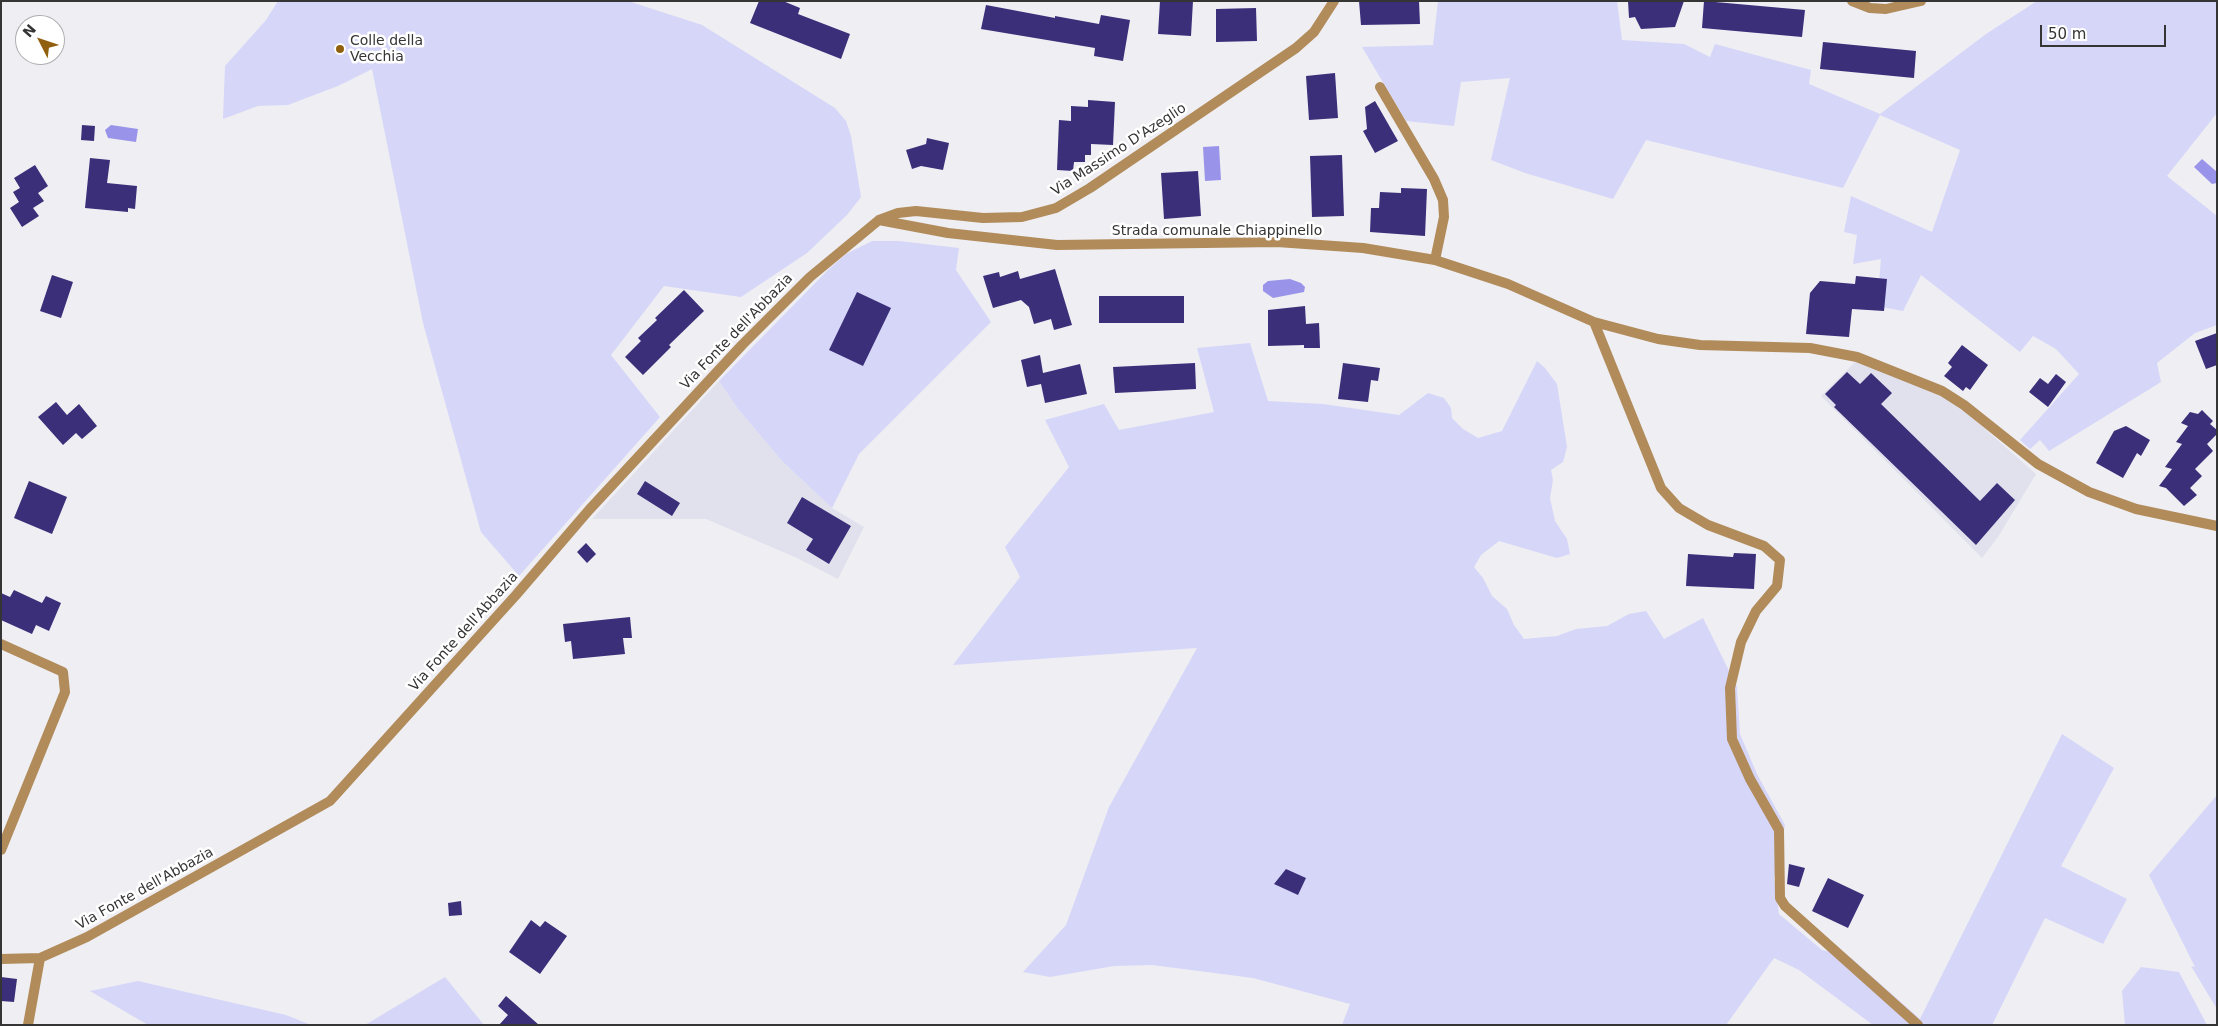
<!DOCTYPE html>
<html>
<head>
<meta charset="utf-8">
<style>
  body { margin:0 }
  #map { position:relative; width:2218px; height:1026px; overflow:hidden; background:#eeeef3; font-family:"DejaVu Sans",sans-serif }
  canvas { display:block }
  .frame { position:absolute; inset:0; border:2px solid #353536; pointer-events:none }
  .north { position:absolute; left:15px; top:15px; width:50px; height:50px; box-sizing:border-box; background:#fff; border:1px solid #aeaeaf; border-radius:50%; rotate:311deg; font-size:14px; font-weight:700; line-height:20px; text-align:center; color:#353536 }
  .north::after { content:''; display:block; margin:auto; width:18px; height:22px; background:#91600e; clip-path:polygon(50% 0,100% 100%,50% 72%,0 100%) }
  .scale { position:absolute; left:2040px; top:25px; width:126px; height:22px; box-sizing:border-box; border:2px solid #353536; border-top:0; padding-left:6px; font-size:15px; line-height:18px; white-space:nowrap; color:#353536; -webkit-text-stroke:4px #fff; paint-order:stroke }
</style>
</head>
<body>
<div id="map">
<canvas width="2218" height="1026"></canvas>
<div class="frame"></div>
<div class="north">N</div>
<div class="scale">50 m</div>
</div>
<script>
const c = document.querySelector('canvas').getContext('2d');
c.lineJoin = 'round';
function fillPath(path, color) { c.fillStyle = color; c.fill(path, 'evenodd'); }
const poly = rows => new Path2D(rows.map(r => 'M' + r).join(''));
function strokePath(path, color, width, dash) { c.strokeStyle = color; c.lineWidth = width; c.lineCap = dash ? 'butt' : 'round'; c.setLineDash(dash || []); c.stroke(path); }
function drawText(font, color, halo, rows, align = 'center') {
  c.font = font + ' "DejaVu Sans",sans-serif'; c.lineWidth = 5; c.setLineDash([]); c.textBaseline = 'middle'; c.strokeStyle = halo; c.fillStyle = color; for (const [text, x, y, turn = 0] of rows) {
    c.save(); c.translate(x, y); c.rotate((+turn || 0) * Math.PI / 180); c.textAlign = isNaN(turn) ? turn : align; if (halo) c.strokeText(text, 0, 0); c.fillText(text, 0, 0); c.restore();
  }
}
fillPath(poly([
  [1856,361,1933,389,1959,406,2036,474,1998,537,1982,558,1821,396],
  [719,381,738,409,782,461,832,508,864,527,838,579,797,558,706,519,592,519]
]), '#e1e1ed');
fillPath(poly([
  [278,1,628,1,702,25,835,108,846,121,851,136,861,197,847,215,807,253,741,297,664,286,611,355,660,417,519,576,481,532,423,323,372,69,338,86,288,105,258,106,223,119,225,66,266,20],
  [1438,1,1617,1,1622,40,1684,44,1710,57,1715,44,1811,70,1809,84,1880,114,1986,34,2037,1,2217,1,2217,113,2167,176,2217,216,2217,325,2195,333,2157,363,2161,382,2049,451,2040,440,2030,449,2020,440,2079,374,2056,349,2033,336,2020,352,1921,275,1903,311,1877,306,1881,259,1853,264,1857,235,1844,232,1851,196,1932,232,1960,150,1880,115,1843,188,1646,140,1613,199,1525,173,1491,160,1510,78,1461,82,1454,126,1406,121,1362,47,1433,45],
  [872,241,899,241,959,248,956,270,991,322,859,454,832,508,782,461,738,409,719,381,828,270,846,254],
  [1250,343,1268,401,1323,404,1399,415,1428,393,1444,398,1451,408,1452,418,1463,429,1478,438,1502,431,1537,361,1545,368,1557,384,1567,447,1563,462,1551,470,1553,480,1550,498,1555,521,1567,539,1570,554,1557,558,1499,541,1481,555,1474,567,1483,578,1492,596,1507,609,1514,625,1524,639,1557,636,1576,629,1607,626,1629,614,1646,611,1664,639,1703,618,1737,687,1740,734,1757,774,1785,825,1774,878,1779,914,1822,950,1850,957,1920,1019,2062,734,2114,768,2061,866,2127,899,2103,944,2045,918,1992,1025,1873,1025,1799,970,1774,958,1726,1025,1342,1025,1350,1004,1253,978,1152,965,1114,966,1050,977,1023,972,1066,925,1109,807,1197,648,953,665,1020,577,1005,547,1069,467,1045,420,1104,404,1119,430,1214,412,1197,348],
  [2217,795,2217,1009,2191,966,2195,967,2149,875],
  [2141,967,2179,972,2207,1025,2125,1025,2122,991],
  [445,977,484,1025,365,1025],
  [138,981,286,1015,311,1025,148,1025,90,991]
]), '#d6d6f9');
fillPath(poly([
  [111,125,138,129,136,142,108,138,105,130],
  [1219,146,1221,180,1205,181,1203,147],
  [2202,159,2217,172,2217,183,2212,184,2194,167],
  [1290,279,1301,283,1305,287,1304,292,1273,298,1263,291,1263,285,1268,281]
]), '#9994e9');
fillPath(poly([
  [759,1,783,1,800,8,798,14,850,34,841,59,750,23],
  [1160,1,1193,1,1191,36,1158,34],
  [1359,1,1419,1,1420,24,1361,25],
  [1628,1,1684,1,1675,27,1641,29,1635,17,1629,18],
  [1704,1,1805,10,1802,37,1702,28],
  [986,5,1055,18,1055,16,1099,24,1101,15,1130,20,1123,61,1094,56,1095,48,981,29],
  [1256,8,1257,41,1216,42,1216,9],
  [1823,42,1916,51,1914,78,1820,69],
  [1335,73,1338,118,1309,120,1306,76],
  [1088,100,1115,102,1113,145,1091,144,1091,155,1085,155,1085,162,1074,162,1073,171,1057,170,1059,120,1071,121,1071,106,1088,107],
  [1375,101,1398,141,1375,153,1363,131,1367,129,1365,107],
  [82,125,95,126,94,141,81,140],
  [927,138,949,143,943,170,921,166,912,169,906,150,926,144],
  [1342,155,1344,216,1312,217,1310,156],
  [90,158,110,160,107,183,137,186,135,209,128,208,128,212,85,208],
  [35,165,48,186,38,193,44,201,33,208,39,216,22,227,10,208,19,202,13,192,20,188,14,178],
  [1198,171,1201,216,1164,219,1161,173],
  [1401,188,1427,189,1425,236,1370,232,1371,208,1379,208,1380,192,1401,193],
  [1055,269,1072,325,1054,330,1051,319,1034,324,1029,307,1021,300,993,308,983,276,999,272,1000,277,1018,271,1020,279],
  [52,275,73,282,61,318,40,311],
  [1856,276,1887,279,1884,311,1852,309,1849,337,1806,334,1810,293,1820,281,1855,284],
  [684,290,704,311,669,345,671,347,643,375,625,357,641,341,638,338,657,320,655,318],
  [857,292,891,308,863,366,829,350],
  [1099,296,1184,296,1184,323,1099,323],
  [1305,306,1306,324,1319,323,1320,348,1304,348,1304,345,1268,346,1268,310],
  [2217,333,2217,365,2206,369,2195,341],
  [1962,345,1988,365,1970,390,1966,387,1963,391,1944,376,1952,367,1948,363],
  [1040,355,1043,373,1080,364,1087,394,1045,403,1041,384,1027,387,1021,360],
  [1195,363,1196,389,1115,393,1113,367],
  [1343,363,1380,368,1378,381,1371,380,1368,402,1338,399],
  [1847,372,1860,384,1871,373,1892,393,1881,404,1980,501,1997,483,2015,500,1976,545,1834,407,1836,405,1825,394],
  [2056,374,2066,382,2048,407,2029,392,2040,378,2048,384],
  [56,402,67,415,79,404,97,426,82,439,76,433,63,445,38,417],
  [2202,410,2213,421,2210,424,2217,430,2217,434,2207,444,2213,451,2195,469,2202,476,2190,488,2197,495,2184,506,2166,488,2159,486,2172,469,2165,467,2182,444,2176,442,2188,426,2181,423,2190,412,2198,414],
  [2126,426,2150,440,2141,456,2137,453,2123,478,2096,463,2114,431],
  [29,481,67,497,52,534,14,518],
  [645,481,680,503,672,516,637,494],
  [802,497,851,526,829,564,806,550,813,539,787,523],
  [586,543,596,554,587,563,577,552],
  [1734,553,1756,554,1754,589,1686,586,1688,554,1733,557],
  [14,590,42,603,46,596,61,603,49,631,36,625,32,634,1,620,1,593,10,597],
  [630,617,632,638,623,638,625,654,573,659,571,641,565,642,563,624],
  [1789,864,1805,868,1799,887,1787,884],
  [1286,869,1306,878,1298,895,1274,884],
  [1828,878,1864,895,1848,928,1812,911],
  [461,901,462,915,449,916,448,903],
  [531,920,540,927,545,921,567,936,540,974,509,952],
  [1,977,17,979,14,1002,1,1001],
  [506,996,539,1025,499,1025,508,1015,498,1006]
]), '#3b2f7a');
strokePath(poly([
  [1852,1,1870,8,1886,9,1921,1],
  [1380,87,1434,179,1443,200,1444,217,1435,260],
  [879,220,948,233,1057,245,1277,242,1363,248,1435,260,1508,284,1594,322,1658,339,1700,345,1810,348,1857,357,1942,391,1964,405,2038,464,2089,492,2136,509,2217,526],
  [1594,322,1661,488,1679,508,1708,525,1764,546,1780,560,1777,586,1756,611,1741,642,1730,688,1732,739,1750,779,1779,830,1780,898,1785,906,1918,1025],
  [1,644,63,672,65,692,1,850],
  [1,959,40,958,87,937,330,801,516,595,589,510,742,345,810,277,879,220,898,213,916,211,983,218,1022,217,1056,208,1090,188,1296,48,1314,32,1334,1],
  [28,1025,40,958]
]), '#b18b59', 10);
for (const [x, y, r, color] of [
  [340,49,5,"#91600e"]
]) { const dot = new Path2D(); dot.arc(x, y, r, 0, 2 * Math.PI); c.fillStyle = color; c.fill(dot); strokePath(dot, '#fff', 2); }
drawText('14px', '#353536', '#fff', [
  ["Colle della",350,41],
  ["Vecchia",350,57]
], 'left');
drawText('14px', '#353536', '#fff', [
  ["Via Massimo D'Azeglio",1119,150,-33],
  ["Strada comunale Chiappinello",1217,231],
  ["Via Fonte dell'Abbazia",737,332,-46],
  ["Via Fonte dell'Abbazia",464,632,-48],
  ["Via Fonte dell'Abbazia",145,889,-29]
]);
</script>
</body>
</html>
